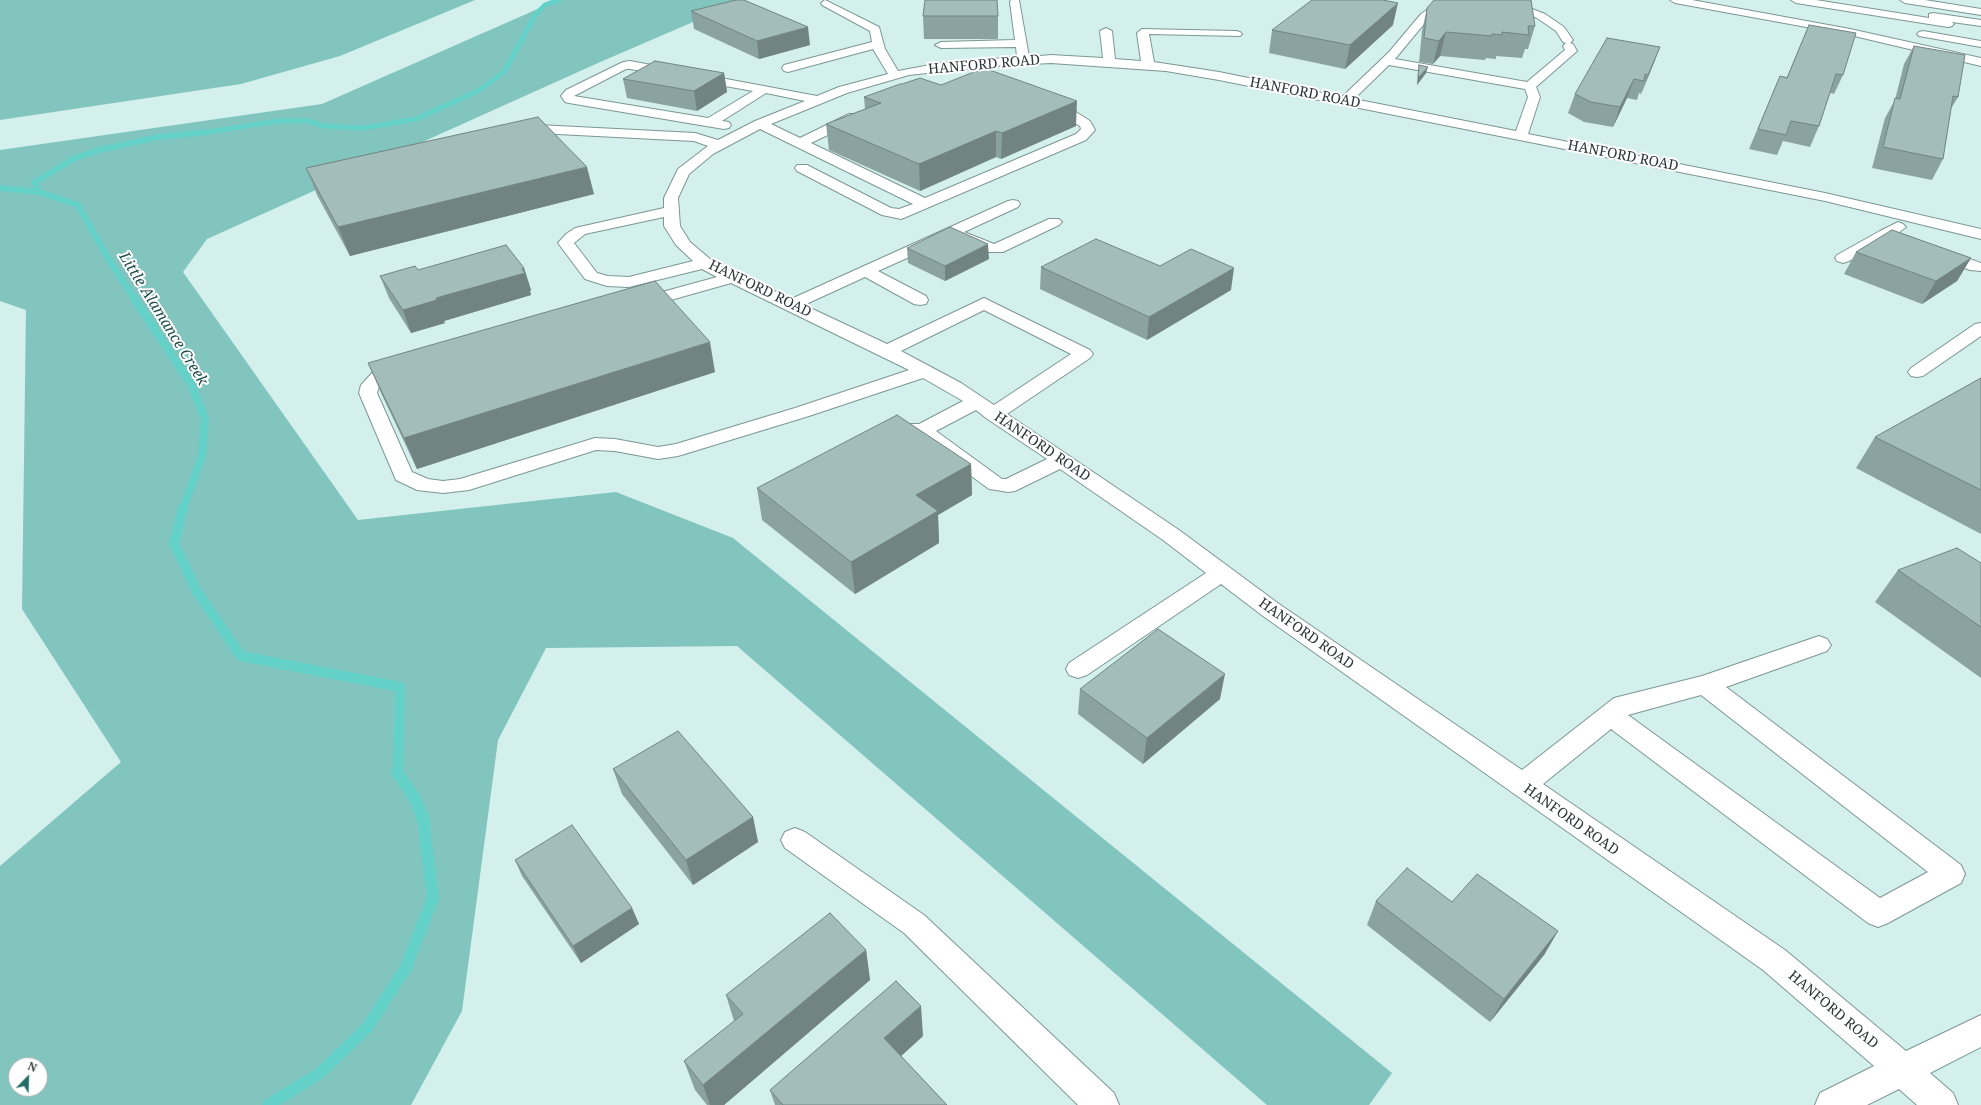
<!DOCTYPE html>
<html>
<head>
<meta charset="utf-8">
<style>
  body { margin:0 }
  #map { position:relative; width:1981px; height:1105px; overflow:hidden; background:#d3f0ec; font-family:"Noto Serif",serif }
  canvas { display:block }
  .north { position:absolute; left:8px; top:1057px; width:40px; height:40px; box-sizing:border-box; background:#fff; border:1px solid #abafaf; border-radius:50%; rotate:23deg; font-size:11px; font-weight:700; line-height:16px; text-align:center; color:#2c3736 }
  .north::after { content:''; display:block; margin:auto; width:14px; height:18px; background:#236d67; clip-path:polygon(50% 0,100% 100%,50% 72%,0 100%) }
</style>
</head>
<body>
<div id="map">
<canvas width="1981" height="1105"></canvas>
<div class="north">N</div>
</div>
<script>
const c = document.querySelector('canvas').getContext('2d');
c.lineJoin = 'round';
function fillPath(path, color) { c.fillStyle = color; c.fill(path, 'evenodd'); }
const poly = rows => new Path2D(rows.map(r => 'M' + r).join(''));
function strokePath(path, color, width, dash) { c.strokeStyle = color; c.lineWidth = width; c.lineCap = dash ? 'butt' : 'round'; c.setLineDash(dash || []); c.stroke(path); }
function drawText(font, color, halo, rows, align = 'center') {
  c.font = font + ' "Noto Serif",serif'; c.lineWidth = 4; c.setLineDash([]); c.textBaseline = 'middle'; c.strokeStyle = halo; c.fillStyle = color; for (const [text, x, y, turn = 0] of rows) {
    c.save(); c.translate(x, y); c.rotate((+turn || 0) * Math.PI / 180); c.textAlign = isNaN(turn) ? turn : align; if (halo) c.strokeText(text, 0, 0); c.fillText(text, 0, 0); c.restore();
  }
}
fillPath(poly([
  [0,0,475,0,340,56,241,84,0,120],
  [558,0,744,0,598,63,207,239,183,272,358,520,616,492,733,538,1392,1073,1369,1105,1267,1105,737,646,546,648,498,740,462,1011,411,1105,0,1105,0,866,121,762,22,609,26,310,0,301,0,150,322,104],
  [16,1065,40,1065,40,1089,16,1089]
]), '#82c4be');
strokePath(poly([
  [203,133,277,121,308,121,324,126,364,128,416,119,478,91,504,72,535,15,545,5,559,0]
]), '#64d1c8', 5);
strokePath(poly([
  [0,188,39,192,78,205,109,260,135,299],
  [39,192,35,182,75,158,99,150,158,137,209,132]
]), '#64d1c8', 6);
strokePath(poly([
  [134,298,191,384,205,419,202,456,183,509]
]), '#64d1c8', 8);
strokePath(poly([
  [183,508,174,543,196,590,241,656,400,687,398,773]
]), '#64d1c8', 10);
strokePath(poly([
  [268,1105,320,1073,367,1028,405,969,433,898,423,819,414,797,397,772]
]), '#64d1c8', 12);
const minor = poly([
  [825,0,879,27,885,49,898,71,941,63,1017,57,1016,47,941,48,935,45,941,42,1015,40,1010,2,1011,0,1019,0,1029,57,1051,55,1103,58,1100,31,1106,28,1112,31,1115,59,1141,61,1137,33,1142,29,1236,31,1240,32,1242,34,1240,36,1149,34,1154,62,1219,72,1342,97,1389,52,1421,14,1441,0,1455,1,1438,10,1429,18,1395,59,1527,82,1565,50,1563,46,1566,43,1563,42,1556,31,1537,18,1525,13,1500,9,1499,7,1504,4,1527,7,1545,14,1564,27,1573,40,1570,43,1573,44,1577,51,1536,87,1540,97,1528,134,1825,193,1981,229,1981,239,1825,201,1219,80,1166,71,1051,63,991,66,909,75,847,93,771,124,800,138,849,114,859,114,860,117,859,120,811,143,925,198,1076,134,1081,129,1080,126,1066,118,1044,111,1043,108,1044,105,1049,104,1076,112,1090,121,1095,130,1086,140,906,217,901,219,882,215,797,171,795,168,797,165,807,165,891,208,899,209,913,204,760,129,713,154,689,174,678,198,680,226,690,242,716,264,791,299,1008,201,1013,200,1018,201,1020,204,1018,207,964,232,994,244,1049,219,1059,219,1062,222,1059,225,1003,252,982,252,956,239,954,237,878,271,926,296,928,300,926,304,920,305,914,304,865,277,804,305,887,344,984,298,1090,350,1093,354,1090,358,1007,414,1179,530,1279,604,1522,770,1614,698,1702,676,1819,636,1827,639,1831,645,1827,651,1726,687,1961,865,1965,874,1961,883,1888,923,1878,927,1868,923,1611,729,1543,784,1785,950,1906,1051,1981,1015,1981,1047,1930,1073,1953,1093,1958,1105,1917,1105,1899,1089,1867,1105,1815,1105,1820,1093,1874,1066,1763,970,1263,616,1221,584,1087,675,1078,678,1069,675,1066,669,1069,663,1206,573,1163,540,1060,469,1015,491,1008,492,996,490,989,489,917,436,890,438,883,436,880,432,883,428,900,424,919,424,963,401,923,378,809,416,678,456,658,459,615,451,596,450,469,490,443,493,417,490,396,480,359,393,361,385,372,373,403,364,409,365,412,369,409,373,384,381,379,387,377,393,412,472,428,479,443,481,460,479,595,438,615,439,658,447,676,444,795,408,909,370,731,283,639,309,633,308,631,304,633,300,717,277,702,269,629,287,607,286,585,279,558,243,566,234,575,228,664,208,664,198,678,169,708,146,694,141,538,133,522,135,517,134,515,131,517,128,538,125,695,133,718,140,755,121,805,101,766,93,722,121,729,122,731,125,729,128,724,129,569,103,565,102,561,96,566,90,623,62,630,61,817,96,839,87,888,74,873,49,788,72,784,71,782,68,784,65,872,42,870,31,822,5,821,3,825,0],
  [1389,65,1525,89,1528,97,1516,131,1354,99,1389,65],
  [626,69,630,69,753,91,708,118,574,96,626,69],
  [664,217,664,226,676,245,693,261,629,277,608,276,597,273,574,243,585,234,664,217],
  [984,310,1071,354,994,405,961,383,901,351,984,310],
  [976,410,986,418,1047,459,1006,479,1002,479,936,431,976,410],
  [1701,695,1928,872,1880,898,1628,715,1701,695],
  [1900,0,1925,0,1981,9,1981,15,1905,3,1900,0],
  [1898,222,1903,224,1906,227,1898,233,1981,263,1981,271,1970,270,1887,240,1849,261,1843,263,1837,261,1835,258,1837,255,1880,231,1898,222],
  [1981,323,1981,336,1923,376,1917,377,1911,376,1908,372,1911,368,1975,324,1981,323],
  [795,828,805,832,924,915,1114,1093,1119,1105,1078,1105,904,933,785,848,781,840,785,832,795,828]
]);
const highway = poly([
  [1670,0,1692,0,1850,29,1981,58,1981,66,1850,35,1675,3,1670,0],
  [1791,0,1816,0,1929,18,1929,14,1933,13,1981,20,1981,26,1952,22,1954,24,1952,26,1948,27,1796,3,1791,0],
  [1923,31,1981,41,1981,47,1919,36,1917,34,1919,32,1923,31]
]);
strokePath(minor, '#7c9794', 2);
strokePath(highway, '#7c9794', 2);
fillPath(minor, '#fff');
fillPath(highway, '#fff');
fillPath(poly([
  [1439,0,1531,0,1535,26,1528,49,1525,49,1522,58,1496,56,1496,59,1486,58,1485,60,1440,56,1433,64,1419,62,1422,31,1427,8],
  [691,11,810,45,759,59,694,29],
  [923,16,998,16,998,39,924,39],
  [1393,25,1345,69,1269,53,1272,30],
  [1809,25,1843,75,1834,94,1830,93,1819,126,1810,147,1783,141,1777,155,1749,149,1780,76,1787,77],
  [1914,46,1958,97,1951,109,1943,159,1932,180,1872,168,1885,118,1895,100,1904,64],
  [1660,47,1653,65,1641,94,1639,93,1637,100,1627,98,1613,127,1584,122,1568,113,1575,94],
  [1419,65,1426,73,1417,85,1418,72],
  [724,73,727,92,697,111,627,98,623,79],
  [941,85,1076,126,1001,159,996,157,920,191,829,150,826,124,865,109,864,97],
  [306,168,594,194,350,256,317,195],
  [907,248,989,259,945,281,908,263],
  [1856,252,1971,258,1957,281,1922,304,1844,274],
  [1160,266,1231,290,1147,340,1040,289,1041,267],
  [524,268,531,290,530,291,531,295,444,321,445,323,411,333,389,298,380,276,418,270],
  [368,363,715,372,417,469,381,393],
  [1981,378,1981,534,1856,468,1875,437],
  [971,464,972,495,938,515,939,543,855,594,762,520,757,488],
  [1981,563,1981,678,1875,602,1898,570],
  [1080,689,1220,699,1143,764,1078,714],
  [613,769,753,817,758,842,693,885,622,794],
  [515,860,632,908,639,924,581,963,522,876],
  [1376,901,1558,931,1544,955,1490,1022,1367,925],
  [866,950,870,980,724,1105,707,1105,695,1090,684,1061,734,1021,726,995],
  [923,1036,901,1056,947,1105,775,1105,770,1090]
]), '#8ba3a0');
fillPath(poly([
  [1398,3,1393,25,1345,69,1350,45],
  [808,27,810,45,759,59,757,41],
  [1446,32,1440,56,1433,64,1439,41],
  [1660,47,1653,65,1641,94,1648,75],
  [1428,67,1426,73,1417,85,1418,78],
  [724,73,727,92,697,111,694,91],
  [1634,79,1627,98,1613,127,1620,107],
  [1077,101,1076,126,1001,159,1002,133],
  [996,131,996,157,920,191,919,164],
  [587,167,594,194,350,256,338,227],
  [988,244,989,259,945,281,945,266],
  [1971,258,1957,281,1922,304,1936,281],
  [524,268,531,290,530,291,531,295,444,321,445,323,411,333,403,310],
  [1234,268,1231,290,1147,340,1149,317],
  [710,342,715,372,417,469,404,438],
  [971,464,972,495,938,515,939,543,855,594,851,562,916,495],
  [1225,674,1220,699,1143,764,1147,738],
  [753,817,758,842,693,885,686,860],
  [632,908,639,924,581,963,573,946],
  [1558,931,1544,955,1490,1022,1504,999],
  [866,950,870,980,724,1105,710,1105,703,1085],
  [921,1006,923,1036,888,1068,884,1038]
]), '#718482');
const building = poly([
  [736,0,744,0,808,27,757,41,691,11,736,0],
  [925,0,997,0,998,16,923,16,925,0],
  [1312,0,1383,0,1398,3,1350,45,1272,30,1312,0],
  [1434,0,1531,0,1535,26,1528,26,1529,35,1502,32,1502,35,1492,34,1492,36,1446,32,1439,41,1424,38,1427,8,1434,0],
  [1809,25,1856,33,1843,75,1836,74,1819,126,1791,121,1786,135,1758,129,1780,76,1787,78,1809,25],
  [1607,38,1660,47,1648,75,1645,74,1644,81,1634,79,1620,107,1591,102,1575,94,1607,38],
  [1914,46,1965,55,1958,97,1953,96,1943,159,1883,147,1895,98,1900,99,1914,46],
  [655,61,724,73,694,91,623,79,655,61],
  [1419,65,1428,67,1418,78,1419,65],
  [984,68,1077,101,1002,133,996,131,919,164,826,124,881,103,864,97,900,84,902,84,920,78,941,85,984,68],
  [538,117,587,167,338,227,306,168,538,117],
  [950,227,988,244,945,266,907,248,950,227],
  [1892,230,1971,258,1936,281,1856,252,1892,230],
  [1096,239,1160,266,1191,249,1234,268,1149,317,1041,267,1096,239],
  [506,245,524,268,522,269,525,273,436,298,437,300,403,310,380,276,415,266,418,270,506,245],
  [655,281,710,342,404,438,368,363,655,281],
  [1981,378,1981,490,1875,437,1981,378],
  [897,415,971,464,916,495,938,511,851,562,757,488,897,415],
  [1957,548,1981,563,1981,627,1898,570,1957,548],
  [1158,629,1225,674,1147,738,1080,689,1158,629],
  [678,731,753,817,686,860,613,769,678,731],
  [572,825,632,908,573,946,515,860,572,825],
  [1407,868,1452,902,1477,874,1558,931,1504,999,1376,901,1407,868],
  [830,913,866,950,703,1085,684,1061,743,1014,726,995,830,913],
  [896,981,921,1006,884,1038,947,1105,783,1105,770,1090,896,981]
]);
fillPath(building, '#a2bdba');
strokePath(building, '#718482', 1);
drawText('14px', '#2c3736', '#fff', [
  ["HANFORD ROAD",984,65,-5],
  ["HANFORD ROAD",1305,93,11],
  ["HANFORD ROAD",1623,156,11],
  ["HANFORD ROAD",760,289,26],
  ["HANFORD ROAD",1042,447,34],
  ["HANFORD ROAD",1306,634,35],
  ["HANFORD ROAD",1571,820,35],
  ["HANFORD ROAD",1833,1010,40]
]);
drawText('italic 15px', '#1f4f4b', '#fff', [
  ["Little Alamance Creek",163,319,58]
]);
</script>
</body>
</html>
